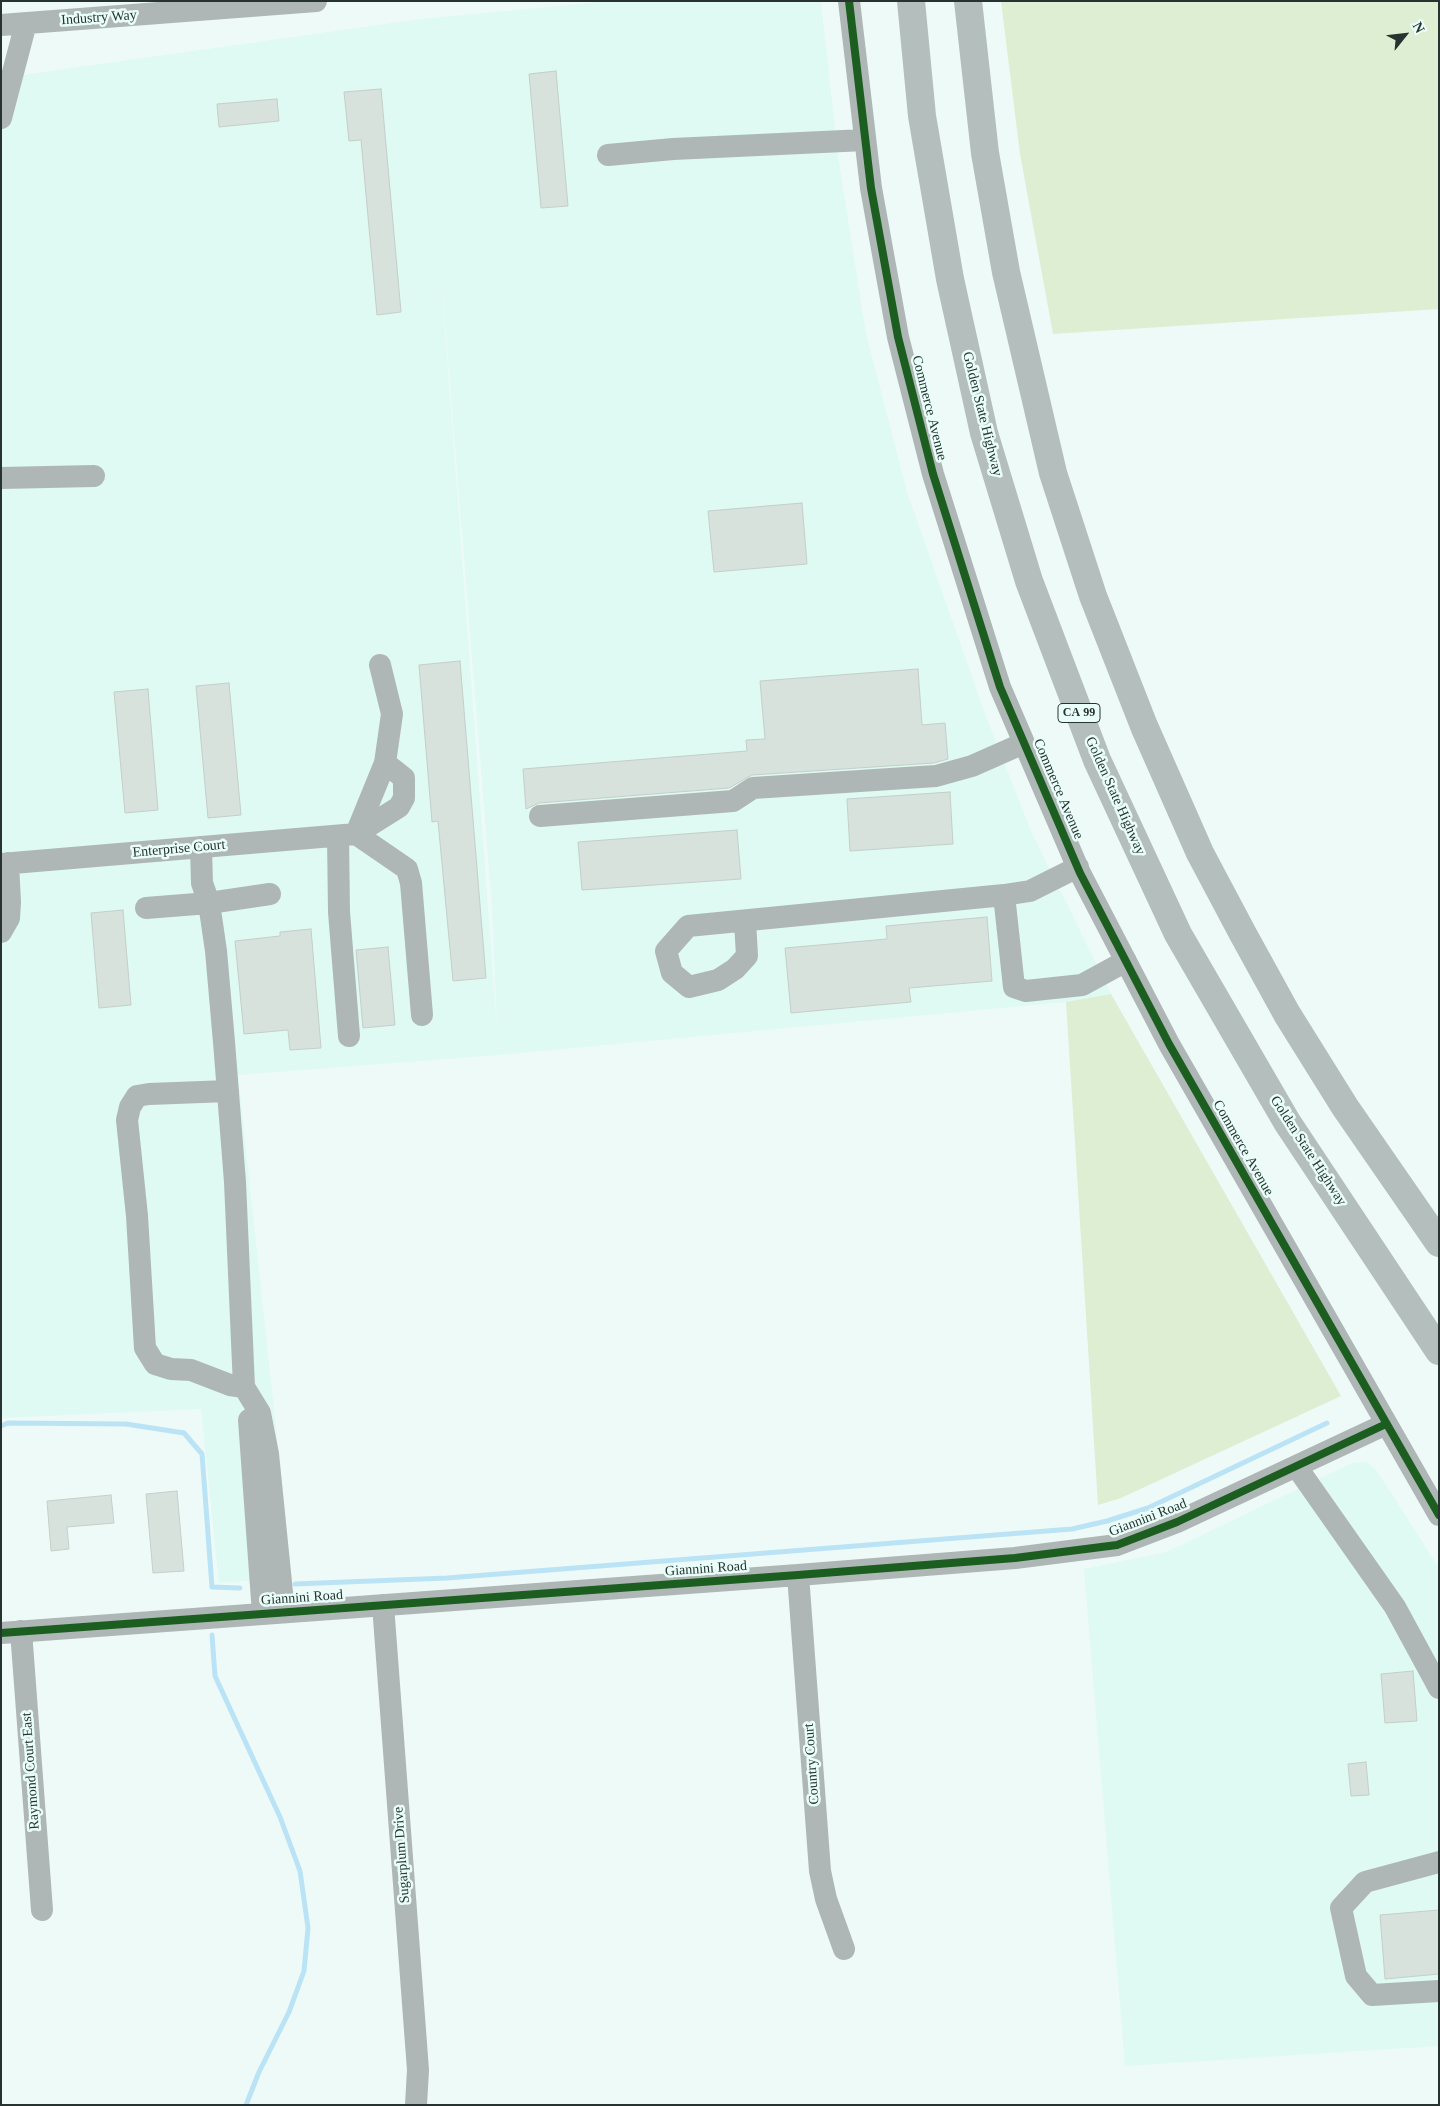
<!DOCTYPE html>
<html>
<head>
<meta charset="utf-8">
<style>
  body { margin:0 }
  #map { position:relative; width:1440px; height:2106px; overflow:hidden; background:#eefaf7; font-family:Georgia,serif }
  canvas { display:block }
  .frame { position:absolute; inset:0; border:2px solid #273331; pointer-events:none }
  .north { position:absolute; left:1380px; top:10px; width:50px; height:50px; -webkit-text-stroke:4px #eafef9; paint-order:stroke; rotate:61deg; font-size:14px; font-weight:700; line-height:20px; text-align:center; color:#273331 }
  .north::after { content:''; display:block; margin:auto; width:18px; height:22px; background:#273331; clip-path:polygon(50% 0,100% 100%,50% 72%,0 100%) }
</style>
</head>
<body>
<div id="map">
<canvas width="1440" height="2106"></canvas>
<div class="frame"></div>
<div class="north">N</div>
</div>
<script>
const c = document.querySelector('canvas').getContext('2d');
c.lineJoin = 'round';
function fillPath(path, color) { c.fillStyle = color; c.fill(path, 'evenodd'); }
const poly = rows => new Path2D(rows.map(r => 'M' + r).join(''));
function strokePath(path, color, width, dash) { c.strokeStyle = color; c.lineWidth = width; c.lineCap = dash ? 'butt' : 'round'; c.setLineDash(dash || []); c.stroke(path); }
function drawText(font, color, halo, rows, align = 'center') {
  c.font = font + ' Georgia,serif'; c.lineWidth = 5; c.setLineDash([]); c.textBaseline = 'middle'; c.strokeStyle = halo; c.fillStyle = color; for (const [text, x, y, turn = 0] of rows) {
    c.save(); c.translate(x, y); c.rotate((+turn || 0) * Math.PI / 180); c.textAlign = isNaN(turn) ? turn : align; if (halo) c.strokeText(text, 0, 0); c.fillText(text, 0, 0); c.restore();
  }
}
fillPath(poly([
  [612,1,821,1,838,156,866,334,907,492,985,714,1031,831,1111,994,1066,1002,499,1055,238,1075,292,1578,219,1583,201,1409,1,1418,1,78,421,19],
  [438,235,492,907,497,1029],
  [1367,1462,1377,1471,1439,1568,1439,2046,1125,2066,1084,1569,1167,1552,1352,1463]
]), '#defaf3');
fillPath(poly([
  [1001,1,1439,1,1439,309,1053,334,1020,154],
  [1111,994,1341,1396,1121,1498,1098,1505,1066,1002]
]), '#ddeed2');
strokePath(poly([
  [1,1426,8,1423,126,1424,184,1433,202,1454,212,1587,240,1588],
  [295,1584,447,1578,1072,1529,1107,1521,1148,1508,1327,1423],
  [212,1635,215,1676,280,1817,300,1871,308,1928,304,1971,289,2012,259,2072,246,2105]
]), '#bbe3f6', 5);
const building = poly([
  [556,71,568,206,541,208,529,74,556,71],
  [381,89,401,312,377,315,361,140,349,141,344,92,381,89],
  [277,99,279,121,219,127,217,104,277,99],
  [802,503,807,564,714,572,708,511,802,503],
  [460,661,486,978,453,981,438,821,432,822,419,665,460,661],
  [918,669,922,725,945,723,948,759,934,763,752,775,729,788,539,803,526,809,523,769,747,751,746,740,765,739,760,681,918,669],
  [229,683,241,815,208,818,196,686,229,683],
  [148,689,158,810,125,813,114,692,148,689],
  [950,792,953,844,850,851,847,799,950,792],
  [737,830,741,879,582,890,578,842,737,830],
  [123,910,131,1005,99,1008,91,913,123,910],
  [987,917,992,981,909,988,911,1002,791,1013,785,948,887,939,886,926,987,917],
  [311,929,321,1048,290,1050,288,1030,244,1034,235,941,280,936,280,932,311,929],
  [388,947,395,1025,363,1028,356,950,388,947],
  [177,1491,184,1571,153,1573,146,1494,177,1491],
  [111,1495,114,1523,67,1527,69,1549,51,1551,47,1501,111,1495],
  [1413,1671,1417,1721,1385,1723,1381,1674,1413,1671],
  [1366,1762,1369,1795,1351,1796,1348,1764,1366,1762],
  [1439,1910,1439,1974,1385,1979,1380,1915,1439,1910]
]);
fillPath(building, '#d8e2dd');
strokePath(building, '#c5cfca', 1);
strokePath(poly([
  [849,1,871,188,898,337,933,474,1000,687,1080,873,1169,1044,1439,1515],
  [1,25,316,1],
  [1,118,26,23],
  [608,155,673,149,865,140],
  [1,478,94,476],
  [540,816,733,801,753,788,936,776,972,766,1024,743],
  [356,834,407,869,411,883,422,1015],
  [356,834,385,763,392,714,380,665],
  [338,836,339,912,349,1036],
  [201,847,202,883,209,903,216,951,224,1042,235,1182,244,1387,230,1385,191,1370,171,1369,155,1364,145,1348,137,1216,127,1120,130,1107,137,1096,149,1094,228,1091],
  [1,864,356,834,399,807,404,798,404,778,385,763],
  [1078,867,1030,891,1004,895,1014,987,1026,991,1082,985,1126,961],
  [146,908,209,903,270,894],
  [745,921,747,956,735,969,718,980,689,987,672,973,666,951,688,926,1004,895],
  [1,932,9,918,10,902,8,863],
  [244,1387,260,1413,268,1454,284,1612],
  [249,1420,263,1614],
  [1296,1466,1395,1607,1439,1688],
  [798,1575,820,1871,826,1899,844,1949],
  [383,1605,418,2070,416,2105],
  [21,1631,42,1910],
  [1,1633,798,1575,1015,1558,1117,1545,1177,1522,1386,1424],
  [1439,1862,1365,1882,1341,1908,1356,1976,1372,1995,1439,1991]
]), '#afb6b6', 22);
strokePath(poly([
  [911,1,922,116,950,279,984,433,1029,581,1097,760,1178,934,1287,1122,1439,1351],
  [968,1,985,153,1006,272,1053,473,1093,596,1144,726,1200,853,1243,934,1287,1014,1345,1107,1439,1243]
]), '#b4bebd', 28);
strokePath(poly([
  [849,1,871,188,898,337,933,474,1000,687,1080,873,1169,1044,1439,1515],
  [1,1633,798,1575,1015,1558,1117,1545,1177,1522,1386,1424]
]), '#1b5e20', 8);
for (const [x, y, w] of [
  [1079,713,42]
]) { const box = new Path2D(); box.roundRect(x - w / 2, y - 9.5, w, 19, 4); c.fillStyle = '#eafef9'; c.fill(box); strokePath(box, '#273331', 1); }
drawText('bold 12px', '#273331', null, [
  ["CA 99",1079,713]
]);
drawText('14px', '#273331', '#eafef9', [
  ["Industry Way",99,18,-4],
  ["Commerce Avenue",929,408,76],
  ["Golden State Highway",982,414,76],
  ["Commerce Avenue",1058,789,67],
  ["Golden State Highway",1115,796,66],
  ["Enterprise Court",179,849,-5],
  ["Commerce Avenue",1243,1148,60],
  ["Golden State Highway",1308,1151,57],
  ["Giannini Road",1148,1518,-21],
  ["Giannini Road",706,1569,-4],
  ["Giannini Road",302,1598,-4],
  ["Country Court",812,1764,-94],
  ["Raymond Court East",31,1771,-94],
  ["Sugarplum Drive",402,1855,-94]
]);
</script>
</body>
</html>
